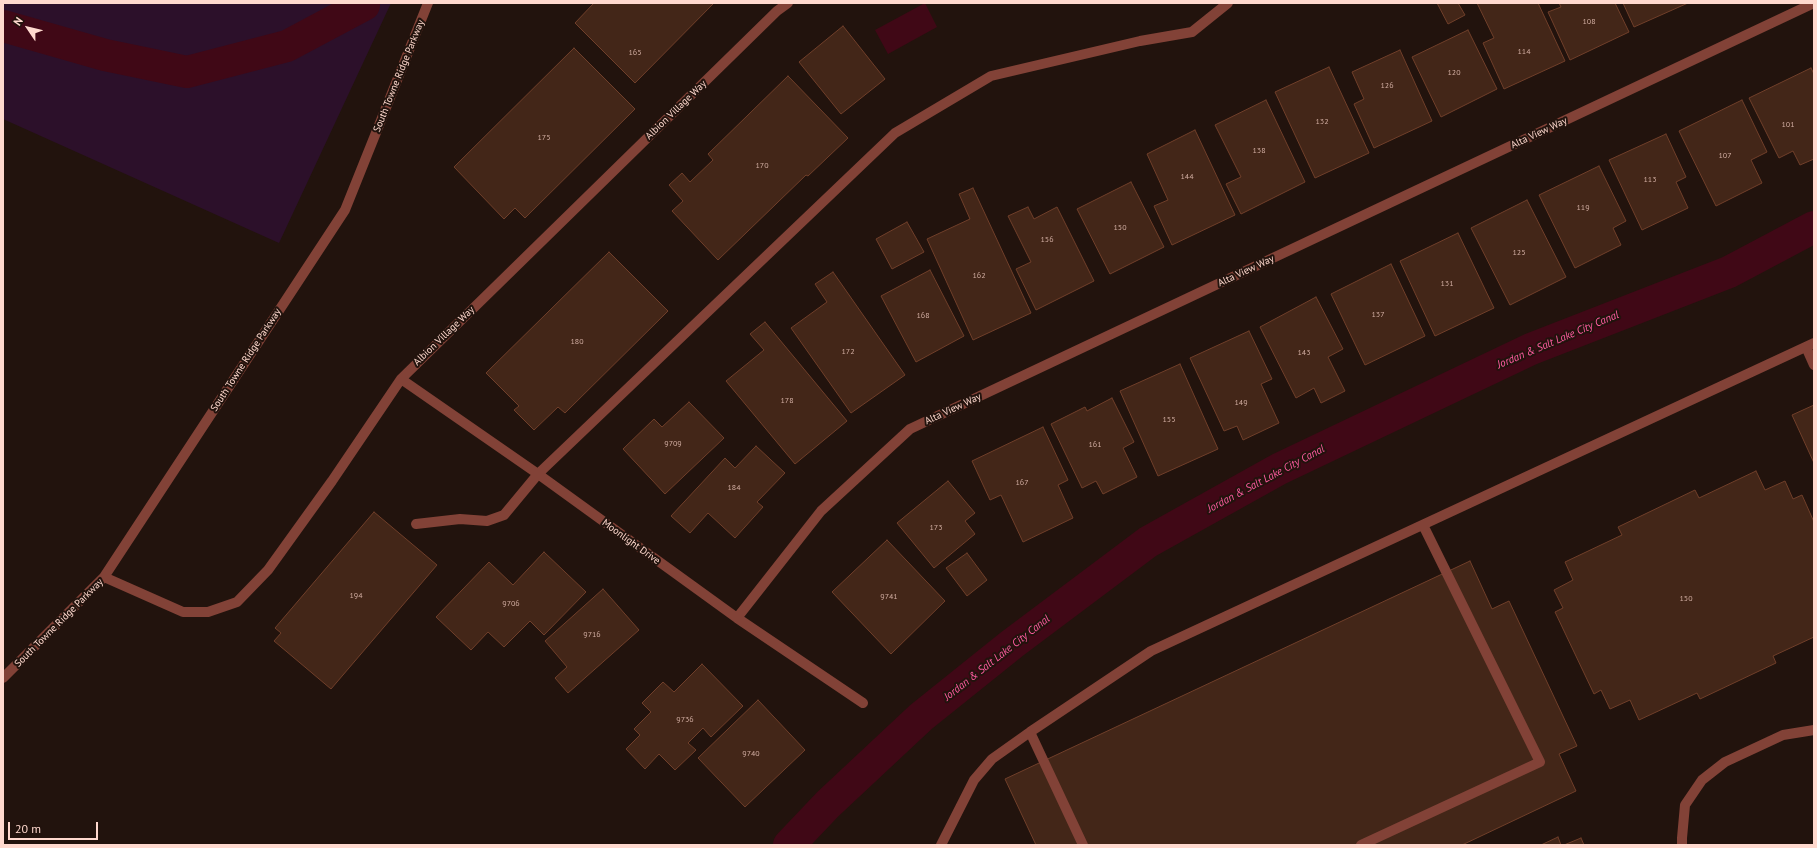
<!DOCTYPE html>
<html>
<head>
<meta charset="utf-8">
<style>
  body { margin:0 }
  #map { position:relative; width:1817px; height:848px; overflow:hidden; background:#22130d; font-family:"PT Sans",sans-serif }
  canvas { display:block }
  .frame { position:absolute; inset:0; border:4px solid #ffd9ce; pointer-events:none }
  .north { position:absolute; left:8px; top:8px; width:40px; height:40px; -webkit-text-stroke:3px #22130d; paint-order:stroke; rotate:305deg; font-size:11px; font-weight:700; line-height:16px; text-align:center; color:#ffd9ce }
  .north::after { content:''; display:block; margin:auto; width:14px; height:18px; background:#ffd9ce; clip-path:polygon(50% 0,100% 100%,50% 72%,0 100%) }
  .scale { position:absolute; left:8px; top:822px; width:90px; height:18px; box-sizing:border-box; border:2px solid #ffd9ce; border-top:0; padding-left:5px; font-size:12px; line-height:14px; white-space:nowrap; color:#ffd9ce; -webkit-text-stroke:3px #22130d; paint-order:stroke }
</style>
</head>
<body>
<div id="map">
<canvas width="1817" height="848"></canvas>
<div class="frame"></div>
<div class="north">N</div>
<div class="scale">20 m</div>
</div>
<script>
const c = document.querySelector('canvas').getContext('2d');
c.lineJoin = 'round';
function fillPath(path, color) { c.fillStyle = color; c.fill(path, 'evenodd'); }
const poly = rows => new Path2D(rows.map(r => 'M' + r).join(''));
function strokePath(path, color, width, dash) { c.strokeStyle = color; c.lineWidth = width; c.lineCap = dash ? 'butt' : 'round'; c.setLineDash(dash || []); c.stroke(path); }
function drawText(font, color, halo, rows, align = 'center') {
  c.font = font + ' "PT Sans",sans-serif'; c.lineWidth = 4; c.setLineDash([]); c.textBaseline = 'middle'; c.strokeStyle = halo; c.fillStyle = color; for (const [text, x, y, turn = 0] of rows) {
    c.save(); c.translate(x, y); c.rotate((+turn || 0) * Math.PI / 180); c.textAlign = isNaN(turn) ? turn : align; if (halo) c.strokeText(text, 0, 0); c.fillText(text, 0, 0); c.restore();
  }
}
fillPath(poly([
  [3,3,391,3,279,243,3,119]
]), '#2c102a');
fillPath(poly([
  [925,3,937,27,888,54,875,30]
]), '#400816');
strokePath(poly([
  [3,26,105,55,187,72,287,46,364,5],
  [789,845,828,804,921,717,1012,644,1148,542,1279,469,1531,349,1729,272,1814,227]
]), '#400816', 32);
const building = poly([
  [594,3,714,3,635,83,575,23,594,3],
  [1437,3,1458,3,1465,15,1448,24,1437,3],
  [1477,3,1538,3,1565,61,1504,89,1483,43,1494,38,1477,3],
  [1559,3,1615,3,1629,32,1570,60,1548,12,1561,7,1559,3],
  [1623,3,1688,3,1634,27,1623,3],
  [843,26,885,79,841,114,799,62,843,26],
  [1468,30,1497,89,1441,117,1412,57,1468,30],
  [574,48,635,109,525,218,515,208,504,219,454,167,574,48],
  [1400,50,1432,121,1374,148,1354,104,1364,99,1352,72,1400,50],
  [1329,67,1369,153,1315,178,1275,92,1329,67],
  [1811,68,1814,74,1814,159,1800,165,1793,151,1779,158,1749,98,1811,68],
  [788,76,848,138,808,176,806,175,718,260,672,211,683,201,669,185,682,173,690,182,713,160,708,154,788,76],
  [1266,100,1305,182,1241,214,1226,184,1241,177,1215,125,1266,100],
  [1742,100,1767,152,1751,160,1762,183,1716,206,1679,131,1742,100],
  [1195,130,1235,215,1172,245,1154,206,1168,200,1147,154,1195,130],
  [1666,134,1686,177,1676,182,1688,208,1642,230,1609,160,1666,134],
  [1599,166,1626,221,1613,228,1621,245,1575,268,1539,195,1599,166],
  [1131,182,1164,247,1110,274,1077,209,1131,182],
  [973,188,1031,313,973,340,927,239,970,219,959,194,973,188],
  [1527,200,1566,277,1510,305,1471,228,1527,200],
  [1028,207,1034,219,1057,207,1094,281,1036,310,1016,269,1031,262,1008,216,1028,207],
  [907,222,924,252,892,269,876,239,907,222],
  [1458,233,1494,308,1435,336,1400,261,1458,233],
  [609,252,668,311,565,413,558,407,534,430,514,410,519,406,486,373,609,252],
  [1391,264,1425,336,1365,365,1331,294,1391,264],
  [930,270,964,336,916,362,881,296,930,270],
  [833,272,905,375,851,413,791,328,827,302,815,284,833,272],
  [1316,297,1343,349,1328,357,1345,391,1321,403,1314,388,1296,398,1260,327,1316,297],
  [765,322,847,421,795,464,726,381,764,350,750,334,765,322],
  [1249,331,1272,379,1261,384,1279,423,1243,440,1237,426,1224,431,1190,358,1249,331],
  [1180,364,1218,449,1158,476,1120,391,1180,364],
  [1112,398,1134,442,1123,448,1137,477,1103,494,1096,481,1082,488,1051,424,1085,407,1087,411,1112,398],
  [689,402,724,438,665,494,623,449,654,419,662,427,689,402],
  [1814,405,1814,463,1792,415,1814,405],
  [1043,427,1068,480,1058,485,1073,518,1023,542,1001,495,990,500,972,461,1043,427],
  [756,446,785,473,757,502,763,507,735,538,708,513,690,533,671,516,725,458,735,468,756,446],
  [1756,471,1765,490,1785,481,1793,499,1802,495,1814,522,1814,637,1773,656,1776,663,1700,699,1697,693,1639,720,1630,700,1610,709,1601,690,1594,694,1555,612,1563,608,1554,590,1573,580,1565,562,1622,535,1618,527,1695,490,1699,498,1756,471],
  [948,481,975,513,965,521,975,534,934,568,897,523,948,481],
  [374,512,437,565,331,689,274,641,281,633,275,628,374,512],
  [887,540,945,601,891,654,832,592,887,540],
  [544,552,586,592,544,635,530,621,504,647,488,632,471,650,436,617,489,562,513,585,544,552],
  [967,553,987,580,967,596,946,568,967,553],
  [1470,561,1492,609,1509,601,1577,746,1559,754,1576,791,1462,845,1036,845,1005,779,1470,561],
  [603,589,639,630,568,693,555,678,567,667,545,641,603,589],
  [702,664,743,706,711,737,703,728,688,743,696,750,675,770,659,754,645,769,626,749,640,735,634,729,651,712,642,703,663,682,674,692,702,664],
  [758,700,805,750,745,807,698,758,758,700],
  [1558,837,1561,845,1541,845,1558,837],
  [1581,838,1584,845,1564,845,1581,838]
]);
fillPath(building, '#432618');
strokePath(building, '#703f2a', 1);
strokePath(poly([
  [1806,347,1814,365],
  [401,379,538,474,737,618,863,703],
  [416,524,460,519,487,521,504,515,538,474,895,133,991,76,1140,41,1192,32,1228,3],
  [104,577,183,612,208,612,237,602,268,570,332,481,401,379,777,11,788,3],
  [737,618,821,511,910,429,1814,3],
  [3,678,104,577,345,210,428,3],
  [1030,732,1083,845],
  [941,845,974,780,992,759,1030,732,1151,651,1814,343],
  [1361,845,1540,762,1423,525],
  [1682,845,1682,838,1685,805,1702,780,1725,762,1783,735,1814,730]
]), '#824237', 10);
drawText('8px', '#d0aca0', null, [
  ["108",1589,22],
  ["114",1524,52],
  ["165",635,53],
  ["120",1454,73],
  ["126",1387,86],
  ["132",1322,122],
  ["101",1788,125],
  ["175",544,138],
  ["138",1259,151],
  ["107",1725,156],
  ["170",762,166],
  ["144",1187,177],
  ["113",1650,180],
  ["119",1583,208],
  ["150",1120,228],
  ["156",1047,240],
  ["125",1519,253],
  ["162",979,276],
  ["131",1447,284],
  ["137",1378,315],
  ["168",923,316],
  ["180",577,342],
  ["172",848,352],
  ["143",1304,353],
  ["178",787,401],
  ["149",1241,403],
  ["155",1169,420],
  ["9709",673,444],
  ["161",1095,445],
  ["167",1022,483],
  ["184",734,488],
  ["173",936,528],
  ["194",356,596],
  ["9741",889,597],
  ["150",1686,599],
  ["9706",511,604],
  ["9716",592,635],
  ["9736",685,720],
  ["9740",751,754]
]);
drawText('10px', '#ffd9ce', '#22130d', [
  ["South Towne Ridge Parkway",399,76,-68],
  ["Albion Village Way",676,110,-44],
  ["Alta View Way",1539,133,-25],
  ["Alta View Way",1246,271,-25],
  ["Albion Village Way",444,336,-44],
  ["South Towne Ridge Parkway",246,360,-57],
  ["Alta View Way",953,409,-25],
  ["Moonlight Drive",631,542,36],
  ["South Towne Ridge Parkway",59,623,-45]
]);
drawText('italic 11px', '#ff5ca1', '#22130d', [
  ["Jordan & Salt Lake City Canal",1558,340,-23],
  ["Jordan & Salt Lake City Canal",1266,479,-28],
  ["Jordan & Salt Lake City Canal",997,658,-38]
]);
</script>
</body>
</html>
